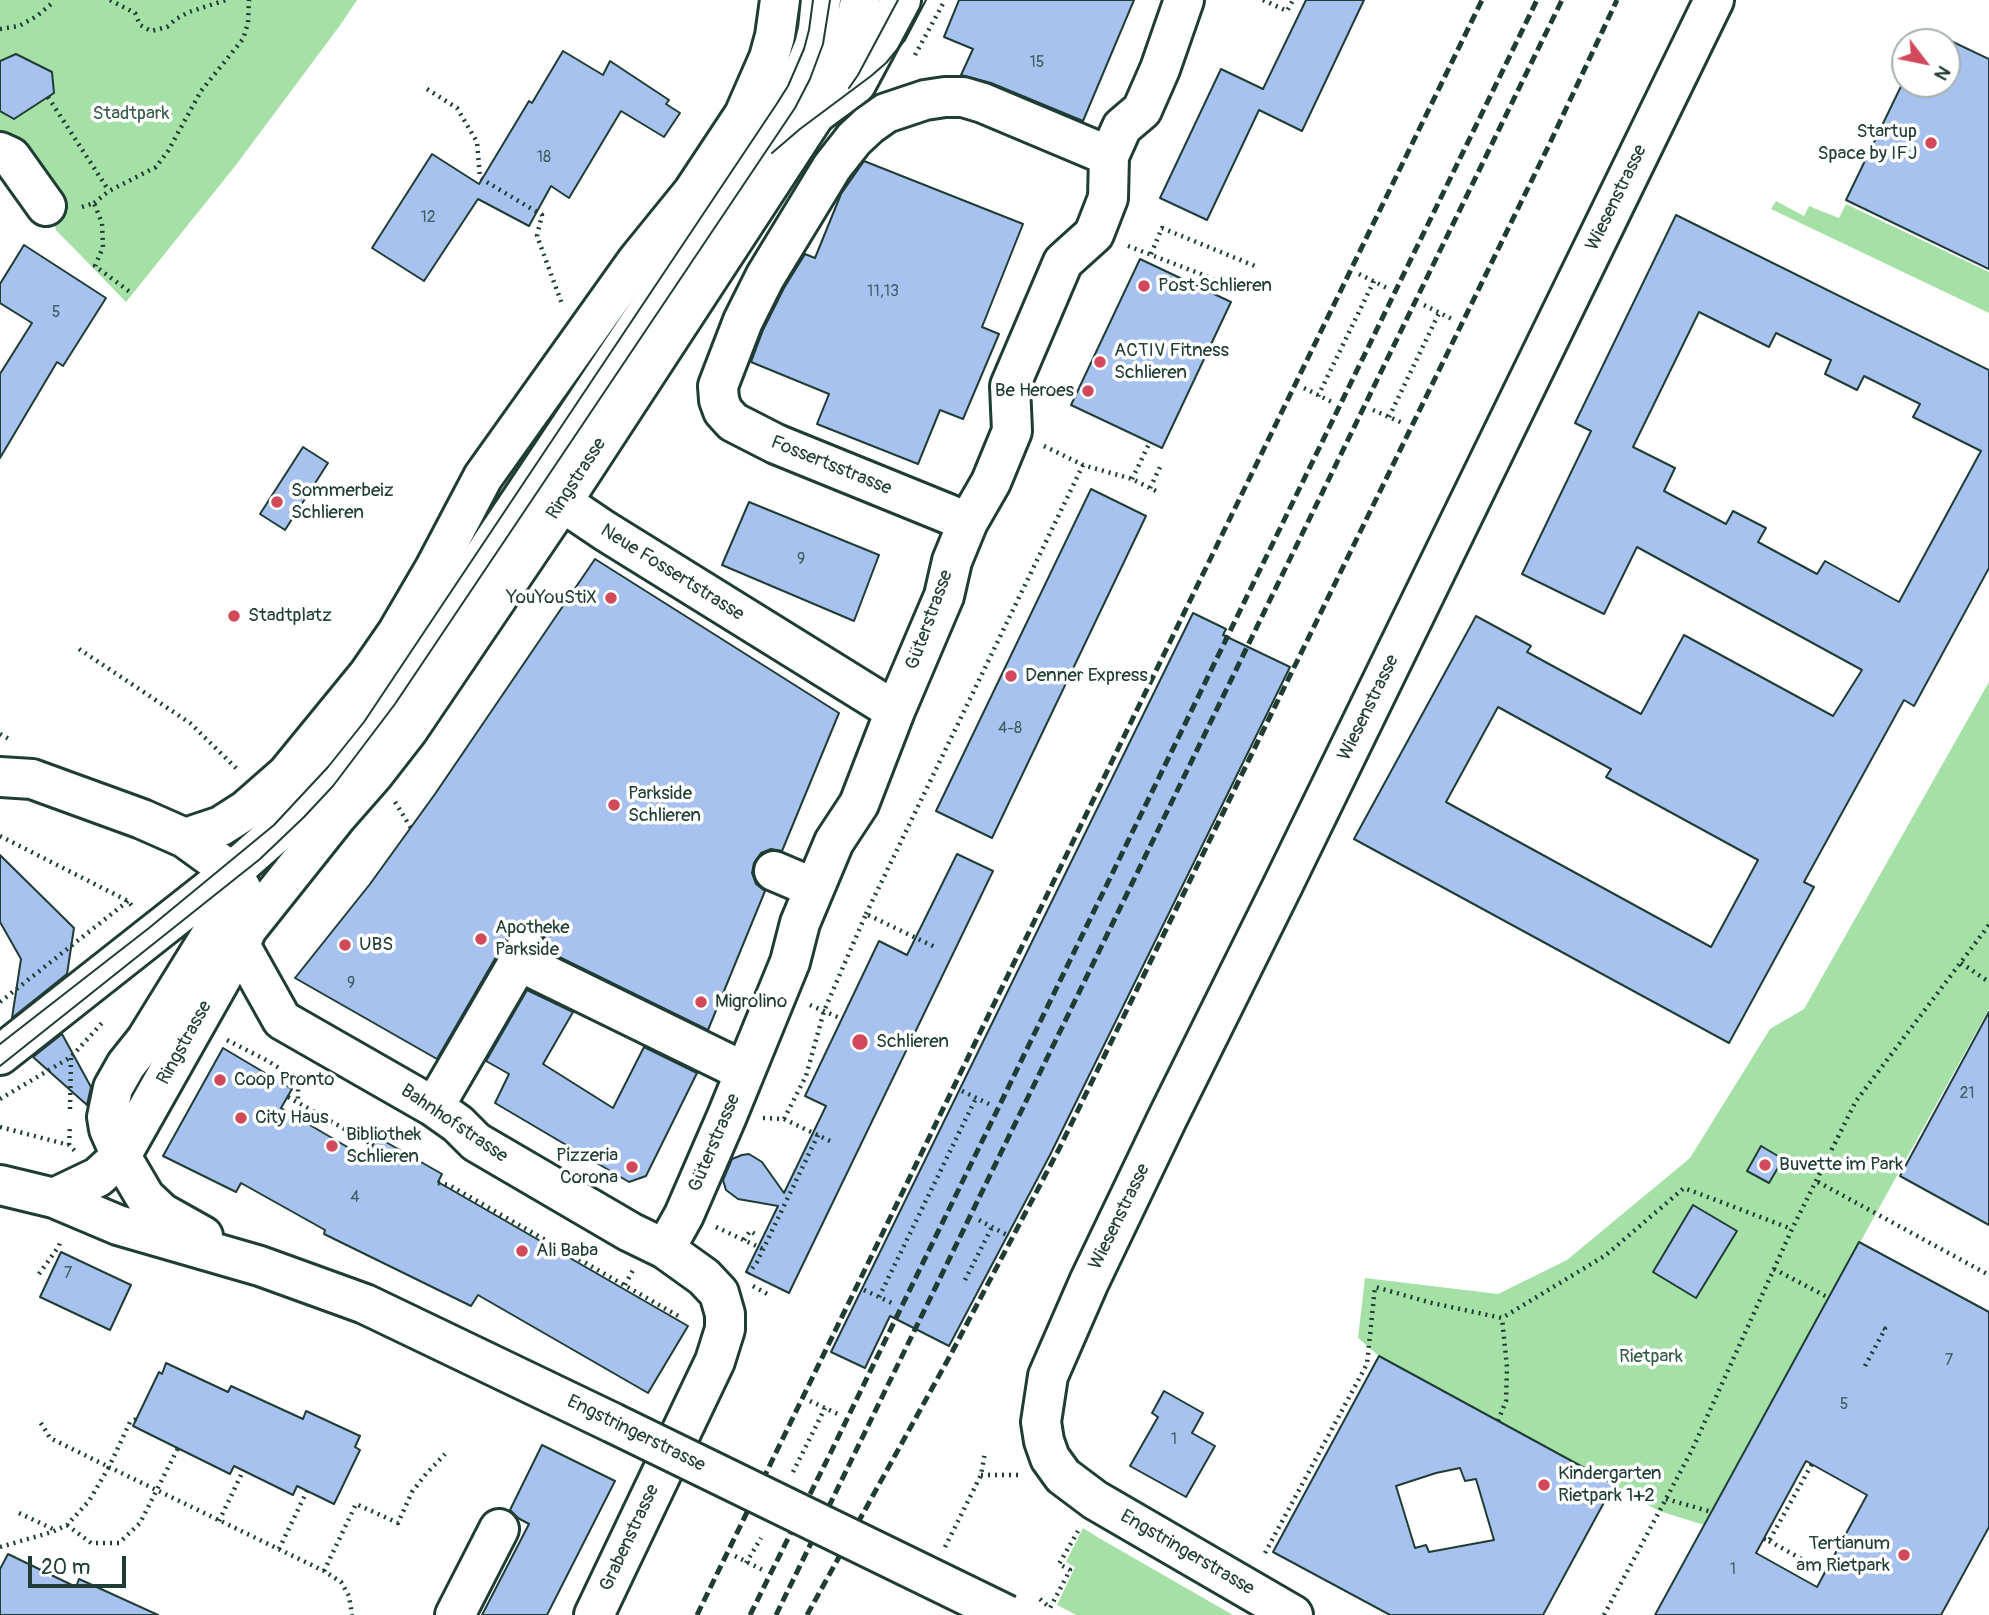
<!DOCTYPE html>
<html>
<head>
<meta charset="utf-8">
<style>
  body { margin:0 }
  #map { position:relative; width:1989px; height:1615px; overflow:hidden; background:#fff; font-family:Pangolin,sans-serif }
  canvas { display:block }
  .north { position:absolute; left:1891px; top:28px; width:70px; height:70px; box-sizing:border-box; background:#fff; border:2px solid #a5b1ae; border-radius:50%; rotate:122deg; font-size:19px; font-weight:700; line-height:28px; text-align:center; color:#1f3d34 }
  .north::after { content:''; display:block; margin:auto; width:24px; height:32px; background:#d1495b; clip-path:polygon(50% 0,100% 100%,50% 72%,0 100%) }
  .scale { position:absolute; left:28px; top:1556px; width:98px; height:32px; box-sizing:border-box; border:4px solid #1f3d34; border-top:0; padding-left:9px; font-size:21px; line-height:24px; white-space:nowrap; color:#1f3d34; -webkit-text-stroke:5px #fff; paint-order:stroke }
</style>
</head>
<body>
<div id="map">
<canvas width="1989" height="1615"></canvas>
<div class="north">N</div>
<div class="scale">20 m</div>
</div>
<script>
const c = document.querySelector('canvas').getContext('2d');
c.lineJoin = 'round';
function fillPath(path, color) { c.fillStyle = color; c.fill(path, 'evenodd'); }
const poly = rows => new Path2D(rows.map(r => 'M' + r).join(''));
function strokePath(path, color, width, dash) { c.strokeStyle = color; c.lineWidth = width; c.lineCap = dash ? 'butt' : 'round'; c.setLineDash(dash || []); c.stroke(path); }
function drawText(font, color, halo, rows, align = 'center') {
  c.font = font + ' Pangolin,sans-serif'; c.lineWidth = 7; c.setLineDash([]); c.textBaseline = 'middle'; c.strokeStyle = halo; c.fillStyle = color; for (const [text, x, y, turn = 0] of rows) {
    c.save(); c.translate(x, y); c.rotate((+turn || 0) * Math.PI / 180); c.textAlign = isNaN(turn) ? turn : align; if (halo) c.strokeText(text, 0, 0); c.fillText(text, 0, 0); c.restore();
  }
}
fillPath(poly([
  [0,0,357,0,341,24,236,165,126,302,56,230,48,196,0,140],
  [1776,201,1804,216,1809,206,1839,218,1846,204,1989,272,1989,313,1771,209],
  [1989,682,1989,1009,1704,1525,1659,1511,1379,1356,1358,1338,1365,1278,1498,1294,1567,1260,1690,1158,1770,1029,1804,1009],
  [1083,1528,1099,1538,1233,1615,1076,1615,1057,1605,1075,1567,1066,1562]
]), '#a5e1a7');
const building = poly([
  [959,0,1134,0,1083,121,991,83,961,75,973,49,944,37,959,0],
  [1306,0,1364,0,1302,131,1259,110,1207,220,1160,198,1221,69,1263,89,1306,0],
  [1928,30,1989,59,1989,269,1846,200,1905,78,1905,84,1947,84,1947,42,1922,42,1928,30],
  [563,51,603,75,610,61,669,100,666,104,680,113,664,137,621,111,569,198,551,186,529,226,478,199,424,281,372,248,432,154,479,184,529,101,532,103,563,51],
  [16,54,52,72,54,93,14,119,0,111,0,61,16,54],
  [864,161,1023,224,982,327,999,334,963,419,940,410,918,464,817,424,829,394,751,362,763,330,784,288,805,254,815,258,841,194,864,161],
  [1676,215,1989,370,1989,568,1914,706,1904,700,1804,882,1814,887,1729,1043,1354,839,1476,616,1531,646,1527,652,1641,714,1684,635,1833,716,1862,670,1637,547,1604,614,1522,574,1591,431,1575,423,1676,215],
  [1699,312,1769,347,1776,333,1831,360,1825,374,1857,390,1864,376,1920,404,1913,417,1981,451,1899,602,1825,561,1817,574,1758,542,1766,528,1733,511,1726,524,1664,491,1675,468,1633,447,1699,312],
  [1498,707,1611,769,1606,777,1758,860,1711,947,1446,802,1498,707],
  [24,245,106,298,63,366,57,362,0,458,0,374,32,323,0,303,0,284,24,245],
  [1140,259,1231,302,1162,448,1071,405,1140,259],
  [303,447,328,463,285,530,260,514,303,447],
  [1091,489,1146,516,992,838,936,811,1091,489],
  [749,502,879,555,854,621,722,565,749,502],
  [595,559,839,713,782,851,771,849,761,853,754,863,752,873,756,884,765,891,708,1030,547,951,545,938,536,930,525,927,515,930,507,938,437,1059,295,978,370,884,435,794,595,559],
  [1193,613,1226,629,1223,635,1290,667,1050,1155,949,1346,890,1316,865,1368,831,1352,1193,613],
  [957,854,993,871,789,1293,746,1272,778,1206,738,1199,726,1190,723,1180,732,1159,742,1155,749,1154,762,1162,784,1193,826,1106,805,1096,879,941,907,955,957,854],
  [0,855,74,928,67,974,12,1018,21,959,0,922,0,855],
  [527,990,573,1012,543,1064,613,1108,644,1047,697,1073,646,1176,629,1182,495,1103,509,1074,486,1061,527,990],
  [1989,1012,1989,1225,1900,1176,1989,1012],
  [62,1034,91,1087,87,1105,33,1057,62,1034],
  [223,1048,292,1089,281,1108,366,1158,377,1137,442,1174,438,1182,688,1326,648,1393,478,1295,471,1306,324,1234,325,1230,241,1183,236,1192,163,1156,223,1048],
  [1761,1146,1783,1159,1769,1183,1747,1171,1761,1146],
  [1693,1205,1737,1231,1696,1298,1653,1272,1693,1205],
  [1859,1242,1989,1312,1989,1527,1941,1615,1655,1615,1859,1242],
  [1806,1461,1867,1495,1817,1587,1756,1553,1806,1461],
  [61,1252,131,1285,110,1330,40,1297,61,1252],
  [1379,1356,1614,1484,1543,1615,1390,1615,1273,1552,1379,1356],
  [1460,1468,1465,1481,1476,1479,1494,1540,1429,1552,1426,1545,1415,1548,1396,1486,1436,1473,1460,1468],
  [166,1363,228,1392,231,1386,303,1419,306,1411,360,1436,355,1447,360,1450,334,1504,297,1486,293,1495,234,1466,230,1474,133,1426,159,1372,162,1374,166,1363],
  [1164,1391,1203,1413,1192,1433,1215,1446,1186,1497,1130,1466,1158,1417,1152,1413,1164,1391],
  [542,1445,615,1481,547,1615,482,1615,529,1524,518,1518,510,1510,542,1445],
  [8,1554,76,1587,79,1579,158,1615,0,1615,0,1569,8,1554]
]);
fillPath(building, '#a7c2ef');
strokePath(building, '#1f3d34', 2);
const minor = poly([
  [810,118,856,84,901,0],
  [0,152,11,157,46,206],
  [542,478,562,502,605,531,895,711],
  [968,522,776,444,733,422,723,411,719,400,718,386,743,321,765,277,832,167,854,139,869,125,886,113,925,100,945,97,963,97,983,103,1109,156],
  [774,871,814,888],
  [240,945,282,1020,434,1107,458,1124,476,1142,630,1232,665,1249,704,1277,719,1293,725,1314,725,1329,715,1361,594,1615],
  [518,961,745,1072],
  [0,1055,232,872,293,818,339,766,404,679,497,536,789,100,799,83,814,46,818,29,821,0],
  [434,1107,526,949],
  [121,1156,109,1129,107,1117,113,1088,126,1065,146,1040,217,925,229,896,232,872],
  [665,1249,684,1215,727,1116,790,962,800,923,834,842,859,804,895,711,944,596,952,561,968,522,991,482,1012,431,1010,386,1063,262,1094,234,1108,198,1109,156,1122,127,1142,110,1160,69,1184,0],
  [455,1615,499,1529],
  [1293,1615,1095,1500,1063,1476,1050,1458,1044,1441,1041,1422,1048,1376,1089,1282,1167,1119,1281,889,1714,0]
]);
const major = poly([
  [0,777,32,779,142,819,185,838,232,872,242,890,246,904,247,929,240,945,121,1156,98,1177,54,1198],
  [185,838,221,826,246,810,287,774,368,675,397,633,435,568,483,477,637,261,693,192,744,115,769,58,775,36,780,0],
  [247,929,337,816,373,775,408,730,562,502,814,116,840,67,856,22,860,0],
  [121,1156,145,1197,162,1213,203,1236],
  [0,1185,54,1198,118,1225,260,1266,365,1304,613,1423]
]);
strokePath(minor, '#1f3d34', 44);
strokePath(major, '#1f3d34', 44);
strokePath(poly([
  [110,0,135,13,140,25,151,31,167,27,176,19,189,12,226,0],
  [1263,0,1287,11,1293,0],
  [0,29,19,26,37,16,51,4,52,0],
  [915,55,945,0],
  [427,89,457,108,477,142,480,178,542,215,537,236,562,304],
  [48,97,109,191],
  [94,203,109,191,156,167,168,151,201,91,243,39,248,23,249,0],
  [82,207,94,203,102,223,103,247,95,266,130,292],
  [1128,246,1201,274,1244,293],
  [1151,254,1162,228,1255,266],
  [1359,274,1387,288],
  [1424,305,1454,320],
  [1304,388,1332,402],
  [1318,396,1374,281],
  [1373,410,1405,424],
  [1389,417,1439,313],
  [1044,446,1083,465,1132,479,1158,492],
  [1132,479,1150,442],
  [1150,488,1162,463],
  [79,649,190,723,237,769,236,772],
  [0,734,11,740],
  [395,802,411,828],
  [0,836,128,901,132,906],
  [866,914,1083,465],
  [1961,963,1989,982],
  [0,1002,128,901],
  [810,1005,842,1019],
  [227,1040,268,1061,298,1080,298,1102],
  [962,1091,991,1105],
  [288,1097,373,1145],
  [0,1099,71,1057,102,1023],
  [70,1109,71,1057],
  [763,1118,784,1119,830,1141],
  [784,1119,806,1076,824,1011,866,914,937,948],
  [0,1127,69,1145,75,1151],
  [69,1145,70,1125],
  [1818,1182,1989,1275],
  [438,1183,449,1185,680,1317],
  [979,1220,1007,1235],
  [716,1227,763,1249],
  [744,1240,750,1231,755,1234],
  [1774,1269,1829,1298],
  [39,1274,59,1246,61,1239],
  [748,1274,757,1262,818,1135],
  [965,1280,992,1227],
  [625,1285,633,1270],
  [753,1286,769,1295],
  [864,1290,894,1304],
  [879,1297,976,1098],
  [1865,1366,1885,1329,1880,1326],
  [810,1401,840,1415],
  [136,1419,130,1422,109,1467,324,1571,341,1582,349,1596,352,1615],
  [1498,1421,1506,1401,1507,1367,1502,1318],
  [793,1472,825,1408],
  [981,1475,1020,1475],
  [1666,1499,1712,1512],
  [19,1513,55,1530],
  [219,1521,243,1471],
  [67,1525,91,1543,119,1543,140,1523,178,1448],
  [1764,1539,1769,1541,1812,1464],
  [1769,1541,1825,1572],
  [0,1547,52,1532,67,1525,89,1501,109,1467,50,1438,39,1420],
  [945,1547,981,1475,985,1452],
  [279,1549,307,1491],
  [1265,1553,1367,1364,1375,1287,1432,1303,1502,1318,1606,1255,1684,1188,1792,1229],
  [735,1556,763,1570],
  [746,1563,761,1538],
  [324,1571,356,1504,398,1523,412,1492,426,1474,445,1454],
  [1040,1599,1050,1608,1070,1570,1059,1564,1078,1531],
  [1604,1615,1692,1450,1792,1229,1856,1101,1989,925]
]), '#1f3d34', 4.5, [2, 5]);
strokePath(minor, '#fff', 38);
strokePath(major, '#fff', 38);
strokePath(poly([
  [849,88,858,75,898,0],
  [772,153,800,129,871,76,886,63,905,40,926,0],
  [0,1044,149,928,274,825,328,767,364,722,776,105,788,86,804,49,809,30,813,0],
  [0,1066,260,859,304,817,333,786,395,704,795,108,810,79,823,44,830,0]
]), '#1f3d34', 2);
strokePath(poly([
  [697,1615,1482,0],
  [750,1615,829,1456,1537,0],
  [776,1615,1562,0],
  [807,1615,951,1354,1059,1149,1549,145,1617,0]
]), '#1f3d34', 5, [10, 5]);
const majorBridge = poly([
  [613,1423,1007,1615]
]);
strokePath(majorBridge, '#1f3d34', 44, []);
strokePath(majorBridge, '#fff', 38);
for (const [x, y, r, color] of [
  [1931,143,7,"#d1495b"],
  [1144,286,7,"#d1495b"],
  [1100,362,7,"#d1495b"],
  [1088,391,7,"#d1495b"],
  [277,502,7,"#d1495b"],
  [611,598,7,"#d1495b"],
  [234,616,7,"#d1495b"],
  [1011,676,7,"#d1495b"],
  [614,805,7,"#d1495b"],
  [481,939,7,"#d1495b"],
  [345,945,7,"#d1495b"],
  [701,1002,7,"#d1495b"],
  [860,1042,9,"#d1495b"],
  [220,1080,7,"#d1495b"],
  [241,1118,7,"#d1495b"],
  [332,1146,7,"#d1495b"],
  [1765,1165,7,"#d1495b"],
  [632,1167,7,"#d1495b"],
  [522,1251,7,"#d1495b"],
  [1544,1485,7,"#d1495b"],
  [1904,1555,7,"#d1495b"]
]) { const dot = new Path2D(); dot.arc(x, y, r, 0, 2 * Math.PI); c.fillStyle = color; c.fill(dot); strokePath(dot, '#fff', 2.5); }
drawText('16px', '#415e63', null, [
  ["15",1037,63],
  ["18",544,158],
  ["12",428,218],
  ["11,13",883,292],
  ["5",56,313],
  ["9",801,560],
  ["4-8",1010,729],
  ["9",351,984],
  ["21",1967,1094],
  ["4",355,1198],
  ["7",68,1274],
  ["7",1949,1361],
  ["5",1844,1405],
  ["1",1174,1440],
  ["1",1733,1570]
]);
drawText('19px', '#3a5e4b', '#fff', [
  ["Stadtpark",131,114],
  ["Rietpark",1651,1357]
]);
drawText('19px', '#1f3d34', '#fff', [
  ["Startup",1917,132,"right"],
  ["Space by IFJ",1917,154,"right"],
  ["Post Schlieren",1158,286],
  ["ACTIV Fitness",1114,351],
  ["Schlieren",1114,373],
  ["Be Heroes",1074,391,"right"],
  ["Sommerbeiz",291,491],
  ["Schlieren",291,513],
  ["YouYouStiX",597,598,"right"],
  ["Stadtplatz",248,616],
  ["Denner Express",1025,676],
  ["Parkside",628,794],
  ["Schlieren",628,816],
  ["Apotheke",495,928],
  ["Parkside",495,950],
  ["UBS",359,945],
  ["Migrolino",715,1002],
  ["Schlieren",876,1042],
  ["Coop Pronto",234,1080],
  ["City Haus",255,1118],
  ["Bibliothek",346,1135],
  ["Schlieren",346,1157],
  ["Pizzeria",618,1156,"right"],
  ["Corona",618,1178,"right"],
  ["Buvette im Park",1779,1165],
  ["Ali Baba",536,1251],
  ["Kindergarten",1558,1474],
  ["Rietpark 1+2",1558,1496],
  ["Tertianum",1890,1544,"right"],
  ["am Rietpark",1890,1566,"right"]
], 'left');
drawText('19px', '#1f3d34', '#fff', [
  ["Wiesenstrasse",1617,198,-64],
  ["Fossertsstrasse",831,466,22],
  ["Ringstrasse",577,479,-57],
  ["Neue Fossertstrasse",672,573,32],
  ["Güterstrasse",930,620,-70],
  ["Wiesenstrasse",1369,708,-64],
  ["Ringstrasse",185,1043,-61],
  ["Bahnhofstrasse",454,1124,34],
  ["Güterstrasse",715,1143,-67],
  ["Wiesenstrasse",1120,1217,-64],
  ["Engstringerstrasse",636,1434,26],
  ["Grabenstrasse",630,1538,-65],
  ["Engstringerstrasse",1187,1553,30]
]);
</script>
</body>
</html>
